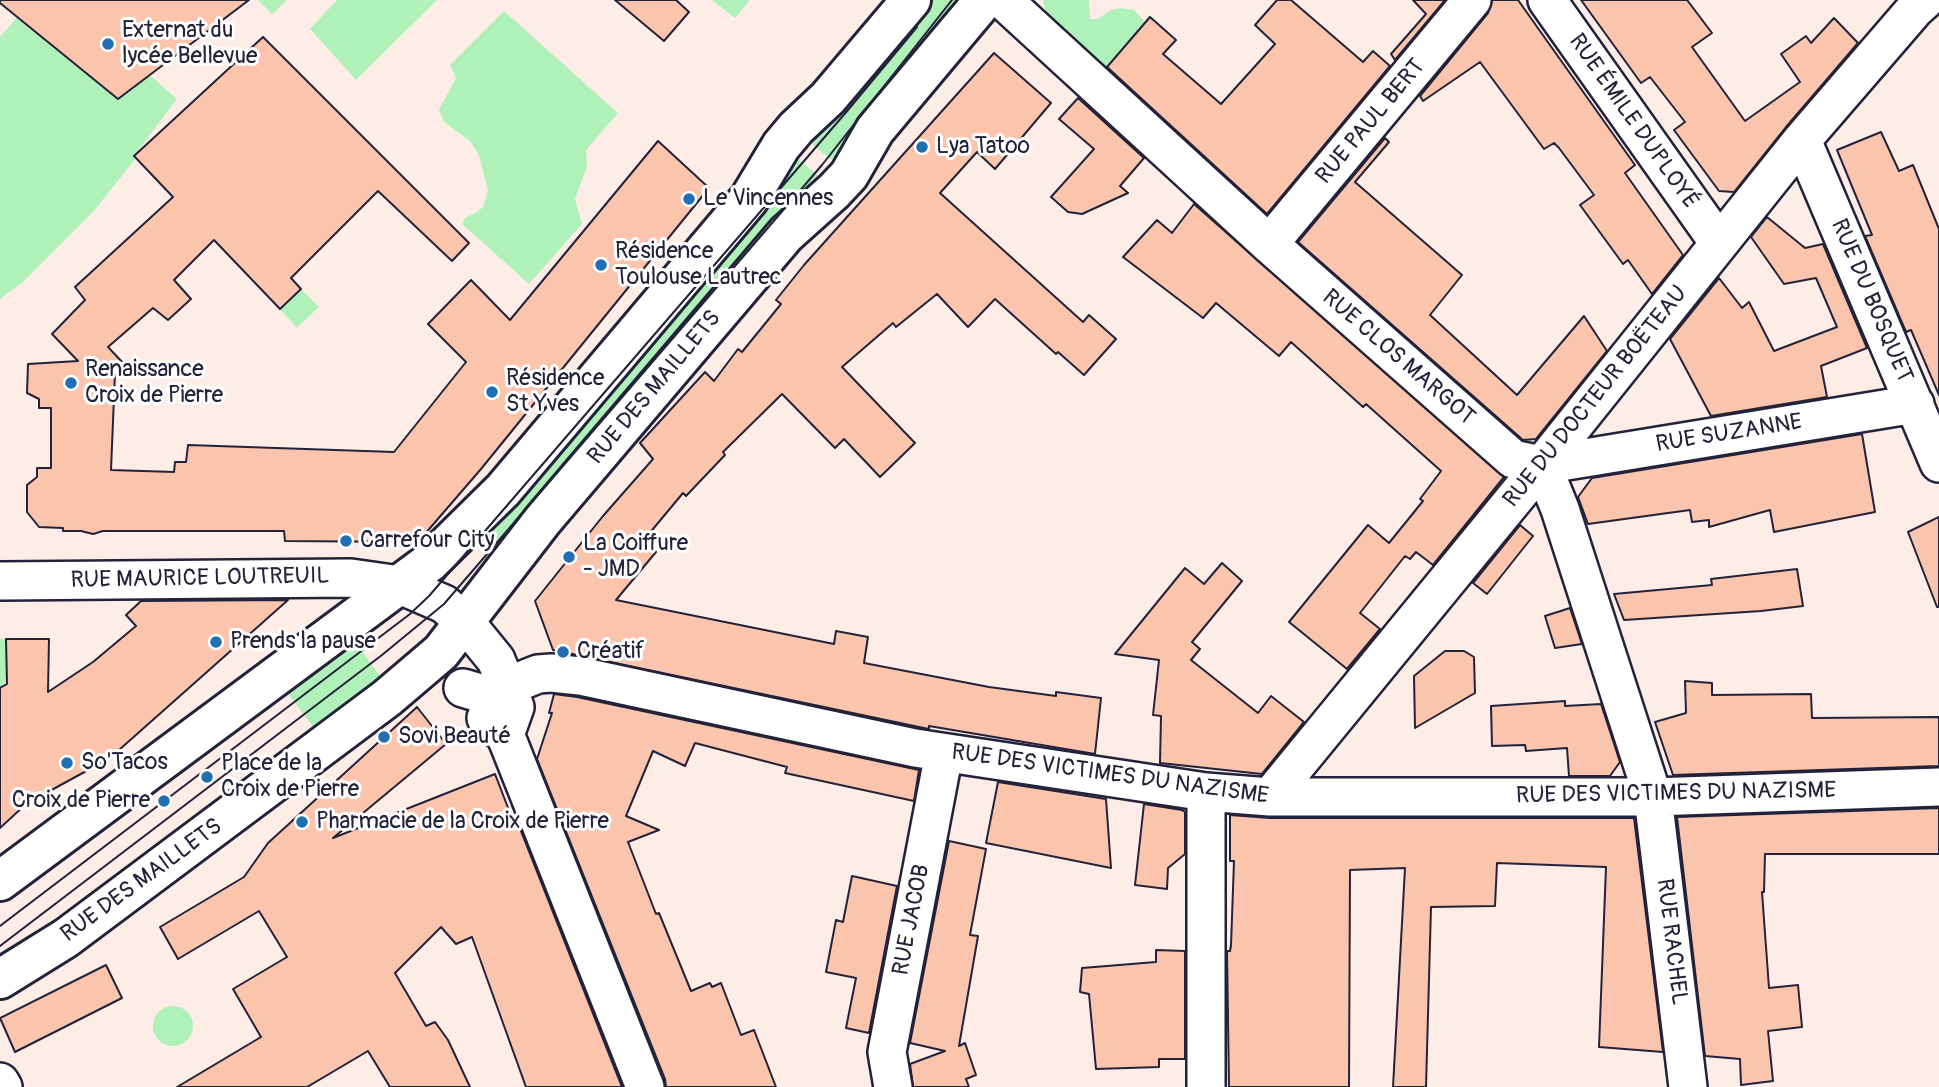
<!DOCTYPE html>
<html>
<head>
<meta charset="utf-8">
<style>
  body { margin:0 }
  canvas { display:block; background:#feede6 }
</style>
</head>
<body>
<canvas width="1939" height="1087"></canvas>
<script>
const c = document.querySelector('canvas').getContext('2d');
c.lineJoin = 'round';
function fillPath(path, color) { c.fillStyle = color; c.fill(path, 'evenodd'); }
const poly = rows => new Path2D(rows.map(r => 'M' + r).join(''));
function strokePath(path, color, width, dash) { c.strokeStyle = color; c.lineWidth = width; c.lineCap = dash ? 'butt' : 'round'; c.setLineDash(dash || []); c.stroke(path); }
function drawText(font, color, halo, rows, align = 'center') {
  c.font = font + ' Pangolin,sans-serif'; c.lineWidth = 6; c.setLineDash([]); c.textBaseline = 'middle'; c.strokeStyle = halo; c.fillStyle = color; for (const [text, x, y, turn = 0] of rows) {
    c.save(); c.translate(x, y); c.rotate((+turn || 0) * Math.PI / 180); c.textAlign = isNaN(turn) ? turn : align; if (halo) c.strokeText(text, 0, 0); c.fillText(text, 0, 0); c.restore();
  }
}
fillPath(poly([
  [258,0,287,0,272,14],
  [337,0,437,0,356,80,310,29],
  [712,0,750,0,735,18],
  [930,0,964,0,831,160,812,144],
  [1043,0,1089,0,1090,19,1098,19,1109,11,1120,8,1134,10,1146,23,1106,68,1046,13],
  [504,11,618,113,586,150,587,167,575,199,582,224,529,284,462,224,465,218,477,212,483,207,488,191,479,155,470,141,444,122,439,110,456,78,450,65],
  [17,17,118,99,130,91,145,71,177,99,134,156,136,158,93,212,24,281,0,299,0,37],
  [798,159,819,176,493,554,473,537],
  [301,289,319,307,297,328,280,309],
  [352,636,382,679,345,705,317,732,283,687],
  [0,639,6,639,7,684,0,688],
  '153 1026a20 20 0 1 1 40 0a20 20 0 1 1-40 0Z'
]), '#b0f1b9');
const building = poly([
  [0,0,249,0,118,99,0,3,0,0],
  [615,0,676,0,689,12,664,41,615,0],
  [1277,0,1291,0,1363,62,1373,51,1390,66,1267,214,1107,67,1150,17,1176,40,1163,54,1221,104,1275,44,1255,25,1277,0],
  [1413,0,1445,0,1395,60,1391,54,1426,14,1413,0],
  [1492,0,1518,0,1635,165,1625,173,1683,255,1652,294,1628,260,1623,264,1580,205,1594,195,1559,148,1554,143,1544,149,1480,62,1423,101,1420,96,1488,13,1492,0],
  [1581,0,1687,0,1712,33,1692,47,1745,121,1800,82,1781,54,1806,36,1811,43,1834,18,1858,43,1786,127,1734,192,1719,191,1674,130,1685,122,1650,77,1641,83,1581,0],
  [263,37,469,243,452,261,378,191,291,278,301,289,280,309,214,240,174,280,191,299,168,320,153,308,108,347,124,364,115,373,111,470,174,472,175,462,186,462,188,445,394,452,466,362,428,324,471,280,510,320,658,141,709,188,481,469,418,542,285,541,284,531,103,531,93,534,81,531,63,531,63,528,39,527,27,512,27,485,37,477,37,468,51,468,51,408,39,408,39,399,27,393,28,364,78,361,52,334,85,300,75,287,173,197,134,156,263,37],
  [994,53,1051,103,995,169,977,152,940,193,1083,322,1089,315,1116,339,1084,375,1058,352,1056,354,995,299,968,327,937,294,896,327,893,323,842,367,915,443,880,477,844,439,835,448,782,394,723,452,725,455,686,496,683,493,643,541,656,552,616,600,834,644,836,631,868,637,864,663,989,687,1056,696,1056,692,1101,698,1095,754,929,726,929,729,919,727,553,650,535,601,603,516,653,459,640,443,705,372,714,381,738,349,742,352,781,304,776,300,804,265,994,53],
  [1078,98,1144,158,1120,186,1128,193,1082,214,1068,212,1051,197,1094,149,1059,119,1078,98],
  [1881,132,1899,171,1913,165,1939,229,1939,395,1911,330,1906,332,1865,236,1872,235,1837,150,1881,132],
  [1385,138,1389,142,1355,182,1462,275,1430,315,1517,395,1584,316,1607,351,1536,439,1523,440,1298,242,1385,138],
  [1194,204,1504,477,1433,565,1416,552,1410,559,1405,556,1360,613,1380,629,1347,669,1289,622,1368,525,1389,543,1423,501,1420,499,1441,471,1366,404,1363,407,1291,342,1279,356,1216,303,1203,318,1123,257,1157,220,1172,233,1194,204],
  [1767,217,1805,248,1823,244,1867,348,1821,366,1827,397,1711,416,1670,339,1719,278,1742,308,1749,302,1774,351,1837,327,1816,278,1784,284,1751,237,1767,217],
  [1862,434,1875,512,1774,532,1770,510,1709,527,1709,520,1692,522,1690,510,1588,524,1578,497,1592,478,1862,434],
  [1939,517,1939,607,1937,607,1908,532,1939,517],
  [1520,525,1533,536,1487,594,1473,583,1520,525],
  [1222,563,1242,581,1192,642,1200,649,1191,660,1258,713,1271,696,1304,722,1262,774,1160,763,1161,716,1153,715,1159,660,1115,654,1185,568,1204,584,1222,563],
  [1797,569,1803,606,1761,611,1624,620,1614,594,1712,585,1711,579,1797,569],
  [288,600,110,758,26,804,0,828,0,688,7,684,6,639,49,639,48,692,93,662,136,626,126,615,141,601,288,600],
  [1570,608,1582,644,1555,648,1545,616,1570,608],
  [1445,651,1464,651,1474,657,1475,693,1415,728,1414,676,1445,651],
  [1685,681,1712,683,1712,695,1811,694,1812,718,1939,717,1939,766,1673,775,1655,722,1686,713,1685,681],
  [554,694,577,697,919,770,914,801,785,773,787,767,695,743,685,766,653,751,626,816,659,830,628,842,656,914,659,913,691,991,710,983,712,987,721,983,741,1035,754,1030,776,1087,666,1087,665,1079,537,759,552,713,549,713,554,694],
  [1565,701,1565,706,1601,704,1620,762,1610,776,1569,776,1567,748,1526,751,1525,745,1492,746,1491,706,1565,701],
  [417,707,446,744,333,838,495,774,515,826,517,821,622,1087,526,1087,472,937,456,944,441,927,395,973,426,1026,435,1022,448,1040,470,1087,390,1087,368,1051,307,1087,177,1087,261,1037,233,989,287,957,259,911,178,959,160,927,244,877,268,843,417,707],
  [998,782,1106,799,1111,868,986,843,998,782],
  [1144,804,1182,810,1185,812,1185,854,1168,868,1167,889,1135,885,1144,804],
  [1939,808,1939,854,1765,854,1764,892,1762,892,1769,988,1798,985,1802,1027,1768,1031,1773,1081,1741,1085,1740,1059,1705,1056,1677,817,1939,808],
  [1230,815,1270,818,1634,818,1663,1052,1599,1047,1606,867,1497,863,1495,906,1431,907,1426,1087,1393,1087,1405,868,1350,870,1349,1087,1229,1087,1227,951,1230,951,1231,945,1234,861,1230,861,1230,815],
  [949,841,986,849,970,935,978,936,959,1046,965,1043,976,1075,966,1079,969,1087,913,1087,910,1064,945,1051,910,1043,949,841],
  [852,876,897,886,869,1033,846,1028,856,978,826,972,836,920,843,922,852,876],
  [1156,950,1185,951,1185,1059,1159,1059,1159,1067,1096,1069,1089,994,1080,992,1082,968,1156,962,1156,950],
  [106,965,122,998,15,1052,0,1018,106,965]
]);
fillPath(building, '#fbc4ad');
strokePath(building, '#22223b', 2);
const street = poly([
  [1003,0,1269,244,1513,459,1542,465,1560,509,1653,797,1688,1087],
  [1547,0,1719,243],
  [1802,140,1939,463],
  [1269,244,1472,0],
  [1542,465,1915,404],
  [0,581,351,578,400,585,444,604,465,622,496,660,515,707,505,735],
  [463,688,480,693,490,693,538,674,551,673,580,676,915,748,1206,792,1270,797,1653,797,1939,787],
  [486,718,505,735,509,744,645,1087],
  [1206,792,1206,1087],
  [1270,797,1542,465,1802,140,1915,9,1925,0],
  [0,1082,3,1087],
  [893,1087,887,1052,944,753]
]);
const primary = poly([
  [0,881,430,562,503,490,749,199,781,146,796,128,828,98,911,0],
  [0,979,66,938,387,698,441,652,543,520,786,234,834,191,849,175,875,130,984,0]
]);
strokePath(street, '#22223b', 42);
strokePath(primary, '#22223b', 44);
strokePath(street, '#fff', 37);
strokePath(primary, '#fff', 38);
strokePath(poly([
  [0,926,410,614,429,596,848,110,917,27],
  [0,946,382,655,444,604,822,165,952,0]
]), '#22223b', 2);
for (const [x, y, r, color] of [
  [108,44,7,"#1f6fb2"],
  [922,147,7,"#1f6fb2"],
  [689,199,7,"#1f6fb2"],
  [601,265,7,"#1f6fb2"],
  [71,383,7,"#1f6fb2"],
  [492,392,7,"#1f6fb2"],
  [346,541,7,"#1f6fb2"],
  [569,557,7,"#1f6fb2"],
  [216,642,7,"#1f6fb2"],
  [563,652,7,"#1f6fb2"],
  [384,737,7,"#1f6fb2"],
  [67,763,7,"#1f6fb2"],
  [207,777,7,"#1f6fb2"],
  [164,801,7,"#1f6fb2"],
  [302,822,7,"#1f6fb2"]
]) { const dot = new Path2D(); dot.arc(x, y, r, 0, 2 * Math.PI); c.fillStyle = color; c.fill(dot); strokePath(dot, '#fff', 2.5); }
drawText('23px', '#22223b', '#fff', [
  ["Externat du",122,31],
  ["lycée Bellevue",122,57],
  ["Lya Tatoo",936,147],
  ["Le Vincennes",703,199],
  ["Résidence",615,252],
  ["Toulouse Lautrec",615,278],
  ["Renaissance",85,370],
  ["Croix de Pierre",85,396],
  ["Résidence",506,379],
  ["St Yves",506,405],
  ["Carrefour City",360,541],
  ["La Coiffure",583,544],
  ["- JMD",583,570],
  ["Prends la pause",230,642],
  ["Créatif",577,652],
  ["Sovi Beauté",398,737],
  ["So'Tacos",81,763],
  ["Place de la",221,764],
  ["Croix de Pierre",221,790],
  ["Croix de Pierre",150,801,"right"],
  ["Pharmacie de la Croix de Pierre",316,822]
], 'left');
drawText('23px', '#22223b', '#fff', [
  ["RUE PAUL BERT",1371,122,-50],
  ["RUE ÉMILE DUPLOYÉ",1633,122,55],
  ["RUE DU BOSQUET",1871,301,67],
  ["RUE CLOS MARGOT",1398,358,41],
  ["RUE DES MAILLETS",655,388,-50],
  ["RUE DU DOCTEUR BOËTEAU",1596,397,-51],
  ["RUE SUZANNE",1729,434,-9],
  ["RUE MAURICE LOUTREUIL",200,579,-1],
  ["RUE DES VICTIMES DU NAZISME",1110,775,8],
  ["RUE DES VICTIMES DU NAZISME",1676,794,-1],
  ["RUE DES MAILLETS",142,881,-36],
  ["RUE JACOB",912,920,-79],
  ["RUE RACHEL",1671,942,83]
]);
</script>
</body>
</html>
